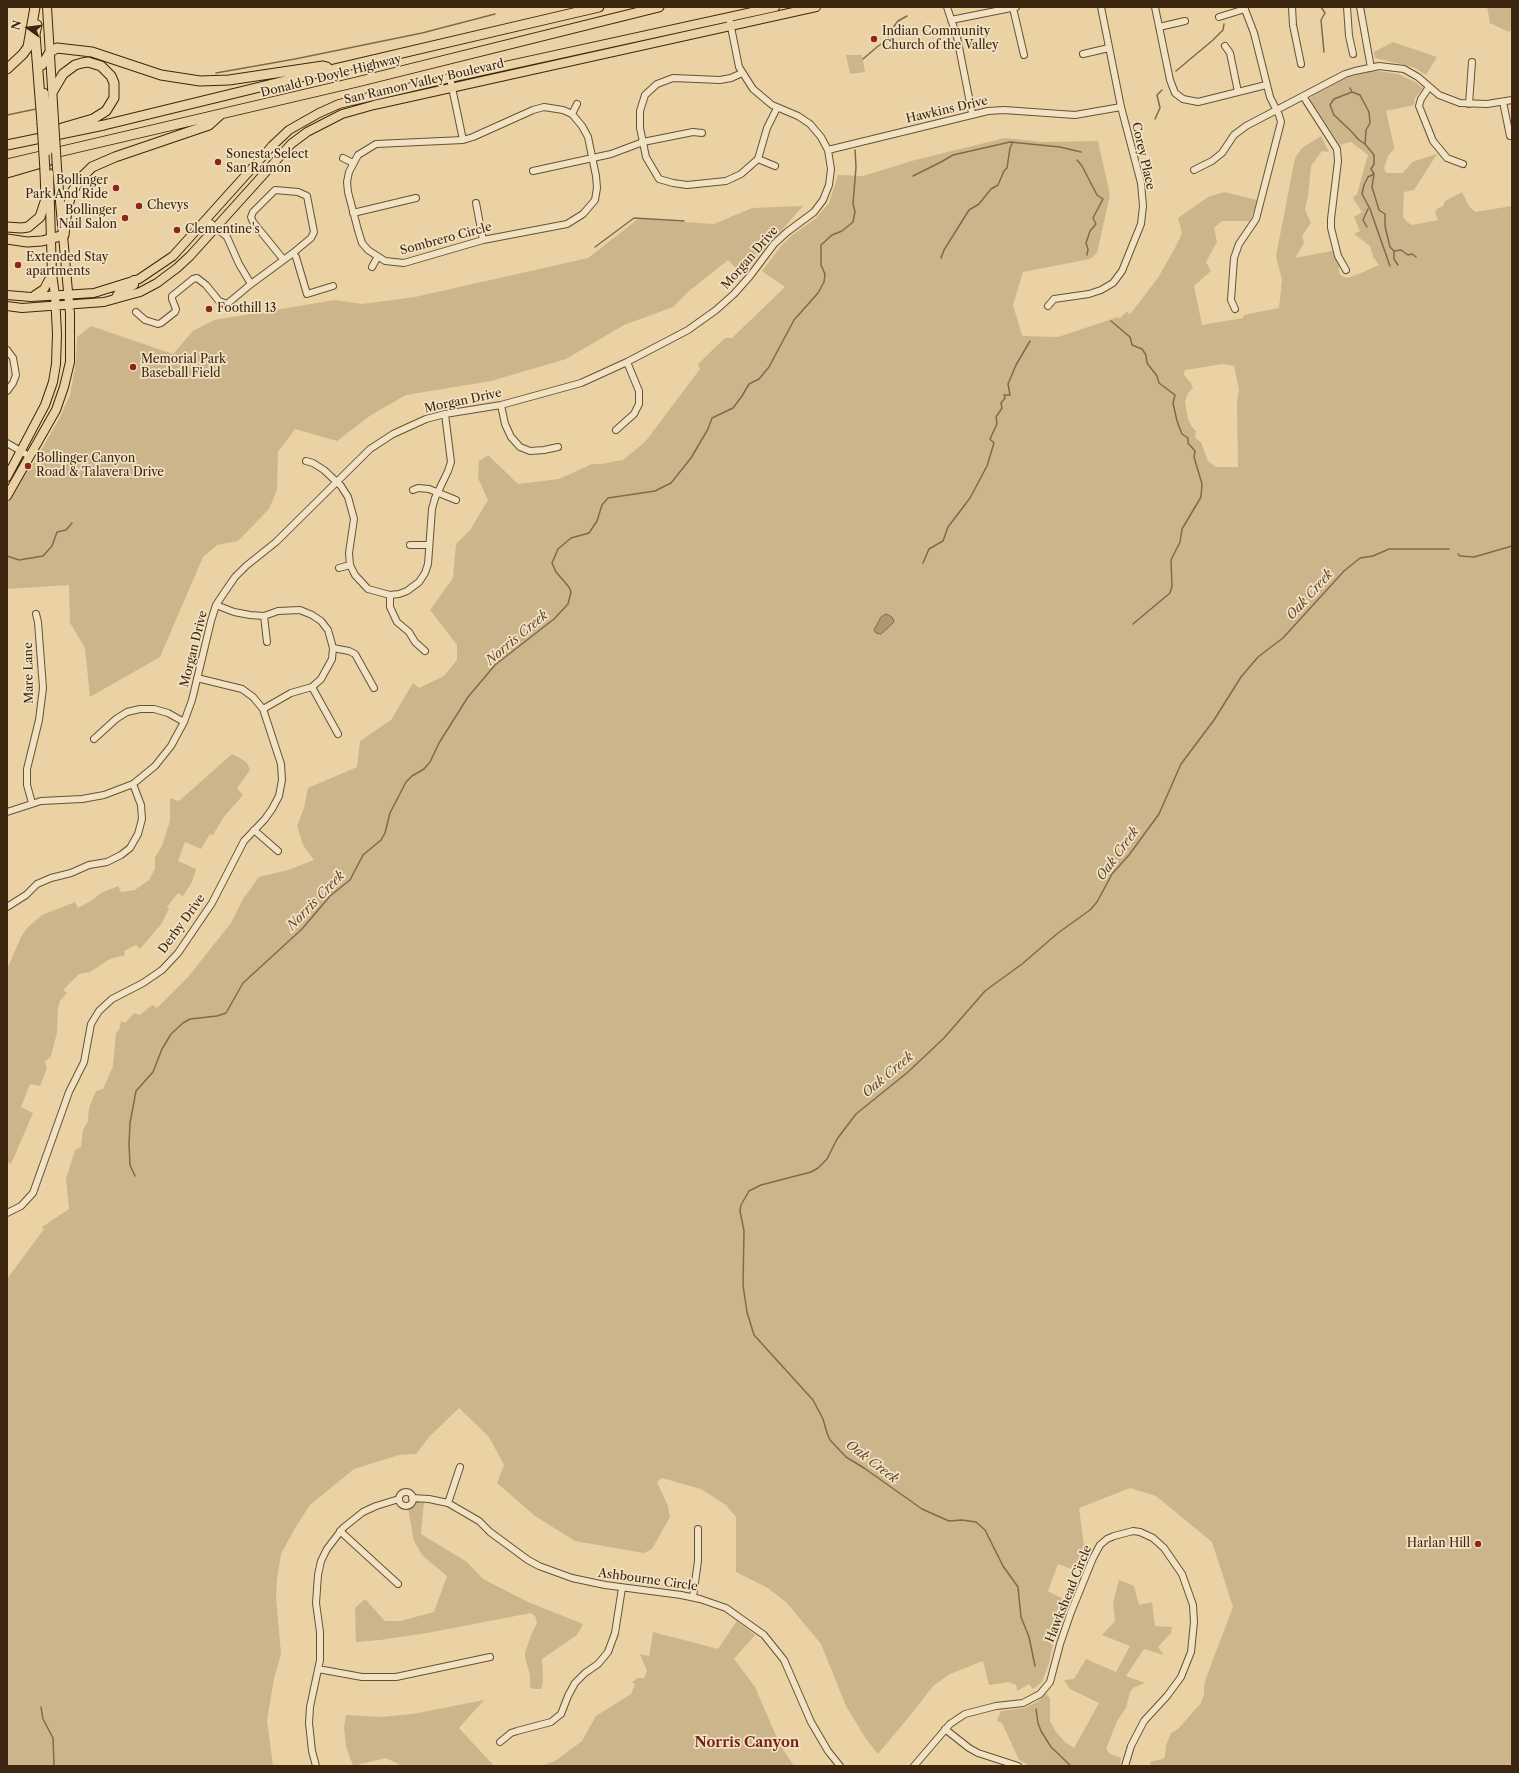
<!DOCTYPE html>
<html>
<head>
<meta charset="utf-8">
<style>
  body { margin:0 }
  #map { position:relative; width:1519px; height:1773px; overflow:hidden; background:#ead2a4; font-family:"Libre Caslon Text",serif }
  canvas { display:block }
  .frame { position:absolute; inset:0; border:8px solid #3d260f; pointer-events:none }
  .north { position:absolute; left:8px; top:8px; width:40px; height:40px; -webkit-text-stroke:3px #f1e2c4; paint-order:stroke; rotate:284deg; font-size:11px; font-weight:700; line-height:16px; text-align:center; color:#3d260f }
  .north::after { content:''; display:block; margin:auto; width:14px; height:18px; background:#3d260f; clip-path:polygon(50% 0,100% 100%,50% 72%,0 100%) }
</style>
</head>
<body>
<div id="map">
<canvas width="1519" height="1773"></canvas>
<div class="frame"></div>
<div class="north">N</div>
</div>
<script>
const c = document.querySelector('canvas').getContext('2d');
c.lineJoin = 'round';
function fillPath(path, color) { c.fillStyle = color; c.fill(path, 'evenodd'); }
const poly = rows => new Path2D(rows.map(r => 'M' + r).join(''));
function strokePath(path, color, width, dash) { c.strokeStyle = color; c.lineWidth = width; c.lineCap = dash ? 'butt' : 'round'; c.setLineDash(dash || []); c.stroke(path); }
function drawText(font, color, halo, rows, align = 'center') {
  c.font = font + ' "Libre Caslon Text",serif'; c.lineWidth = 3.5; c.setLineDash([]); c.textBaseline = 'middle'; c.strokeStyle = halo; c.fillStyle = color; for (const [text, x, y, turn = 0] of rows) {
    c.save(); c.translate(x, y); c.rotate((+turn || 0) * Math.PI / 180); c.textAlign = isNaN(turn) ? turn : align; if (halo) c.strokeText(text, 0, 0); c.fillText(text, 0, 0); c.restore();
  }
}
fillPath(poly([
  [1487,7,1512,7,1512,28,1509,32,1490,23],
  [1393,42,1437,57,1426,75,1413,67,1375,58,1374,52],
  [846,55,862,55,865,72,850,74],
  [1378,71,1398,74,1415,82,1423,88,1415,98,1414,105,1386,111,1394,146,1394,149,1388,156,1384,168,1386,173,1403,173,1412,162,1437,154,1414,190,1404,192,1403,217,1407,222,1412,225,1438,220,1435,212,1437,209,1443,206,1445,201,1462,192,1469,206,1475,212,1512,206,1512,1766,1151,1766,1150,1762,1163,1759,1165,1757,1166,1745,1171,1733,1178,1729,1201,1703,1204,1694,1204,1685,1209,1670,1233,1607,1212,1542,1156,1496,1130,1488,1079,1508,1085,1554,1077,1571,1058,1564,1048,1591,1069,1602,1052,1648,1049,1663,1042,1682,1033,1689,1029,1684,1017,1691,1016,1685,1009,1682,989,1685,983,1661,950,1674,933,1686,913,1712,878,1754,866,1739,846,1706,821,1644,787,1603,768,1588,736,1572,736,1517,726,1505,701,1489,662,1478,657,1482,668,1506,670,1517,652,1549,644,1553,575,1541,535,1516,497,1483,504,1465,489,1437,459,1408,429,1437,416,1454,399,1455,354,1469,310,1505,295,1528,281,1554,277,1579,276,1597,281,1654,274,1679,267,1720,273,1766,7,1766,7,1279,44,1229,42,1227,69,1209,66,1179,75,1150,81,1147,83,1130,88,1121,89,1108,96,1091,103,1089,113,1066,116,1033,119,1030,121,1021,125,1023,134,1013,140,1015,152,1005,157,1008,188,977,231,923,243,899,259,877,288,870,314,860,303,845,297,826,304,808,308,788,357,767,360,741,391,720,413,683,419,688,444,676,457,660,457,645,430,610,453,578,456,544,470,530,488,500,478,478,479,461,488,455,518,484,559,479,592,464,601,464,623,460,645,442,700,369,698,364,725,338,732,338,785,287,762,271,782,245,791,236,815,219,829,203,838,175,863,176,915,160,1005,138,1044,142,1098,141,1110,195,1097,253,1090,259,1023,272,1013,305,1022,335,1024,336,1058,337,1118,317,1119,319,1127,311,1129,314,1131,313,1158,278,1176,246,1182,233,1178,218,1208,197,1224,192,1257,200,1250,221,1222,221,1214,228,1217,242,1206,262,1211,271,1194,286,1202,325,1243,318,1244,315,1279,308,1282,280,1276,256,1295,158,1302,148,1321,136,1329,152,1322,151,1311,166,1308,196,1305,210,1311,223,1302,236,1304,243,1295,258,1332,251,1339,265,1339,273,1342,276,1347,278,1361,273,1379,265,1373,257,1370,246,1354,234,1360,231,1354,217,1362,212,1353,198,1357,194,1368,155,1351,142,1340,145,1310,99,1312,96,1346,78,1368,72],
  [1223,364,1234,366,1239,389,1237,403,1238,467,1216,467,1208,461,1201,442,1195,438,1196,431,1192,427,1188,419,1185,402,1188,393,1193,388,1191,383,1184,375,1185,370],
  [803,206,742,275,728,260,688,292,673,307,624,325,566,359,491,381,406,395,371,415,337,441,295,429,278,452,277,490,269,509,238,541,217,545,203,557,160,657,90,697,85,648,70,623,69,585,7,589,7,507,9,500,22,476,28,467,33,464,59,419,70,395,75,368,77,337,91,326,173,354,193,331,214,320,335,300,362,304,415,297,588,258,638,219,714,224,752,208],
  [232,754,243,760,247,763,250,770,237,788,243,795,223,818,213,835,210,834,201,849,185,842,178,861,196,869,192,882,183,896,178,893,167,907,169,908,162,923,140,949,136,945,124,951,125,955,110,959,90,972,79,974,63,990,67,993,60,1001,58,1008,57,1033,51,1056,45,1062,47,1068,40,1086,30,1084,21,1107,33,1113,11,1164,7,1162,7,969,21,937,27,928,42,915,75,902,78,908,91,901,101,893,118,886,121,892,135,890,149,880,155,869,155,857,162,846,170,821,170,798,179,801],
  [416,1502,424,1502,421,1534,467,1562,483,1579,528,1602,583,1624,577,1635,542,1659,543,1682,541,1689,534,1689,530,1687,530,1675,525,1657,525,1653,531,1635,537,1623,535,1616,531,1613,427,1633,380,1640,356,1642,355,1608,365,1599,385,1621,400,1621,434,1612,447,1576,423,1556,414,1541,408,1508],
  [1119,1580,1134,1586,1139,1605,1152,1602,1155,1626,1172,1627,1171,1633,1158,1647,1164,1655,1144,1649,1126,1676,1145,1683,1133,1688,1130,1692,1126,1708,1117,1721,1106,1749,1110,1754,1121,1758,1120,1766,1031,1766,1019,1760,1002,1723,997,1721,1001,1711,1024,1708,1037,1702,1046,1693,1050,1699,1050,1721,1056,1732,1065,1742,1074,1748,1099,1703,1070,1689,1064,1680,1074,1679,1086,1659,1116,1672,1130,1646,1102,1635,1115,1621,1113,1603],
  [737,1621,755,1635,734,1659,755,1687,780,1745,794,1766,541,1766,555,1761,582,1741,596,1716,631,1694,635,1684,632,1682,638,1678,644,1678,647,1671,640,1654,649,1656,653,1632,718,1649],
  [484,1700,459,1728,494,1766,402,1766,386,1758,353,1766,346,1746,344,1728,346,1715,381,1717,413,1714]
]), '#cdb58b');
const water = poly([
  [886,614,892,617,894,621,893,623,881,634,876,633,874,630,881,617,886,614]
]);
fillPath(water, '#af9871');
strokePath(water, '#816a4a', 1);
strokePath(poly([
  [1321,7,1325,13,1321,20,1324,52],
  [863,59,877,47,887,40,892,29,898,21,907,16],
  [1176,71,1213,40,1223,30,1224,24],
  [216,73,295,59,422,33,495,14],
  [1350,88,1352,92,1360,95,1369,112,1370,123,1366,130,1365,144,1374,155,1374,164,1371,169,1374,174,1372,187,1379,210,1385,214,1385,226,1390,247,1394,251,1401,250,1408,255,1412,254,1416,257],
  [1352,92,1334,99,1330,105,1334,115,1351,131,1359,140,1365,144],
  [7,115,36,109],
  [1155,119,1160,108,1157,95,1162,90],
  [1077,160,1082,166,1097,195,1103,199,1093,218,1096,224,1090,231,1086,243,1088,249,1087,255],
  [1374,174,1368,177,1364,185,1362,194,1370,209,1390,266],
  [913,176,941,162,953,155,1010,142,1060,147,1081,152],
  [1367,227,1363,220,1368,209],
  [595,247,634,218,684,221],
  [1394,251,1394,259,1398,265],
  [941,258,944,250,969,210,979,204,991,189,998,185,1004,171,1007,168,1010,148,1013,142],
  [1111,321,1130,337,1132,345,1142,349,1146,355,1147,363,1157,376,1159,383,1175,395,1173,403,1177,421,1182,434,1188,438,1188,443,1195,451,1194,457,1202,484,1201,497,1182,529,1180,542,1171,560,1172,586,1170,593,1133,624],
  [1458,554,1460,556,1474,557,1512,546],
  [7,556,19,560,43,556,52,546,57,532,66,530,72,523],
  [923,563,929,549,943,541,948,527,970,498,987,466,994,443,990,439,997,424,996,417,1002,408,1001,403,1005,398,1004,395,1010,395,1008,384,1016,365,1030,341],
  [135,1176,130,1165,129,1144,130,1123,136,1091,153,1072,162,1049,171,1034,183,1023,190,1019,217,1016,226,1013,243,983,302,929,330,896,350,880,363,855,381,840,385,833,390,813,406,782,412,776,424,769,430,762,439,743,468,697,495,665,554,619,568,604,571,592,569,587,556,572,552,563,558,549,571,538,589,533,597,521,602,505,608,498,655,491,671,483,691,458,708,429,712,418,733,408,742,396,749,384,759,379,769,367,794,320,818,293,824,282,825,274,821,265,821,245,832,235,842,231,853,222,855,212,853,204,856,167,855,150],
  [1035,1666,1029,1637,1021,1617,1018,1587,1003,1566,985,1530,976,1522,962,1520,949,1521,922,1509,864,1468,846,1457,830,1440,827,1433,823,1419,813,1400,754,1335,747,1312,743,1285,744,1231,740,1211,741,1205,749,1191,761,1185,811,1172,818,1168,827,1159,837,1139,856,1114,908,1072,944,1038,985,991,1022,964,1058,933,1090,910,1097,902,1112,874,1129,855,1159,814,1181,764,1214,720,1241,677,1258,657,1283,638,1344,571,1360,558,1373,556,1389,549,1449,549],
  [41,1707,43,1719,53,1738,54,1766],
  [1036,1709,1038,1723,1041,1731,1051,1747,1071,1766]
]), '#816a4a', 1.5);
const minor = poly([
  [947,7,957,37,972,113],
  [1155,7,1170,80,1175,93,1183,99,1198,102,1266,85],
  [1292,7,1293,25,1301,64],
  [1347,7,1349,36,1353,54],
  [1360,7,1371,68],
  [1013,8,1024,55],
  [1219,17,1245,9],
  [951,20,1016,7],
  [1159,27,1185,21],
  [1225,46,1230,53,1238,92],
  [1083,54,1109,48],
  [742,73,731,78,720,80,673,78,657,84,645,95,640,111,640,128,646,157,659,179,673,183,687,185,726,181,741,174,758,159,767,128,777,108],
  [450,78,463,140],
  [1429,87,1421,99,1419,106,1433,141,1447,158,1463,164],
  [1303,96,1337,149,1338,161,1331,219,1331,228,1338,256,1346,270],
  [1503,102,1510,136],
  [1469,104,1472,62],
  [544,107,563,110,572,114,582,126,588,137,596,176,597,188,595,200,583,214,567,224,483,240,404,263,385,261,368,250,362,243,358,230,348,192,347,182,349,172,358,155,376,144,463,140,473,137,533,110,544,107],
  [572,114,577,104],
  [828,150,988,111,1004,110,1075,115,1121,107],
  [343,158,353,163],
  [758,159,775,166],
  [1194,170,1212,161,1222,153,1234,135,1246,126,1345,74,1355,71,1379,66,1404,69,1418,77,1439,95,1460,103,1487,104,1512,100],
  [533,171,611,154,643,142,693,132,702,133],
  [476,203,483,240],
  [353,213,416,198],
  [293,253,296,257,307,294,333,286],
  [372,267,377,258],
  [251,284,293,253,311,238,314,232,307,196,298,192,275,190,253,212,251,217,253,222,283,259],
  [1048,306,1054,299,1089,294,1101,290,1113,283,1122,271,1141,224,1143,206,1141,183,1121,107,1101,7],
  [1235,309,1231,300,1234,258,1239,244,1256,219,1281,122,1279,115,1270,97,1254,33,1244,7],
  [136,312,145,320,158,324,161,323,175,312,176,309,172,299,172,296,193,279,197,278,206,285,219,301,227,304,251,284,239,264,227,237,207,220],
  [7,350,13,358,16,375,13,383,7,391],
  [501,405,505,424,511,437,520,447,530,451,544,450,558,447],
  [616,430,634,414,639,404,639,391,627,362],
  [7,443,29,456],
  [306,461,313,463,324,470,341,486,348,497,354,519,349,553,350,565,355,575,368,589,390,595,399,594,407,591,419,582,425,573,428,564,432,509,435,498,448,471,451,462,445,414],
  [413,490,418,488,429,489,456,500],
  [410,545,429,545],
  [339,568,350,565],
  [390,595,390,607,397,622,409,632,415,642,425,651],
  [216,605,234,612,250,615,264,616,278,611,300,610,312,615,321,621,328,630,333,648,332,659,321,679,312,687,291,693,263,709],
  [264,616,267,642],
  [333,648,349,651,355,654,374,688],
  [312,687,338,734],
  [94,739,116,719,127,712,140,709,154,709,168,713,184,722],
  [32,803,27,785,27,769,39,720,43,688,38,622,36,614],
  [7,812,41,801,82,799,104,795,133,784,155,766,171,746,184,722,192,700,211,621,216,605,226,590,235,577,246,566,276,542,370,449,393,434,426,419,445,414,501,405,581,383,627,362,688,330,716,310,734,294,750,276,774,244,787,232,814,212,823,200,829,185,831,169,828,150,821,137,810,124,798,116,772,105,753,89,739,67,730,22],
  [254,830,278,851],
  [7,907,26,895,37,884,51,878,71,873,89,865,107,862,121,855,130,848,138,834,142,819,141,805,133,784],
  [7,1213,21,1206,33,1193,69,1092,84,1062,91,1024,99,1011,112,999,143,983,162,970,178,953,212,903,244,841,265,819,272,809,279,796,282,780,281,764,263,709,253,697,242,689,197,678],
  '399 1499a7 7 0 1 1 14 0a7 7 0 1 1-14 0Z',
  [412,1498,429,1499,448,1503,479,1521,490,1532,528,1560,539,1566,572,1578,605,1585,681,1595,700,1599,726,1608,764,1635,784,1660,811,1722,828,1751,840,1766],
  [448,1503,460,1467],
  [340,1531,398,1584],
  [693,1597,698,1561,698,1529],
  [318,1669,362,1677,396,1677,490,1657],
  [945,1729,969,1748,978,1753,1018,1766],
  [500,1742,511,1733,517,1731,551,1722,561,1714,568,1696,575,1683,585,1673,598,1664,608,1652,615,1633,622,1588],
  [316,1766,312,1751,309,1723,310,1707,320,1660,320,1632,316,1603,318,1575,321,1561,327,1549,343,1528,363,1512,376,1506,399,1499],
  [914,1766,950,1724,965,1714,996,1706,1023,1703,1040,1694,1050,1682,1060,1644,1071,1612,1093,1558,1100,1545,1107,1539,1114,1536,1133,1531,1140,1532,1153,1538,1164,1548,1182,1574,1193,1605,1194,1622,1191,1652,1181,1677,1167,1696,1144,1721,1131,1746,1125,1766]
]);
const major = poly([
  [47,7,54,120],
  [44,93,47,122],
  [7,295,31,297,94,293,139,279,173,256,272,146,289,130,319,113,339,104,450,78,775,7],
  [35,295,44,289,52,274],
  [116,297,119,292,134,285,134,280],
  [7,306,22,308,104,302,140,292,157,283,177,268,190,256,291,144,307,132,342,114,374,105,816,7],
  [7,477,45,405,53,382,56,364,57,334,55,295,52,274,49,173],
  [7,496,56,410,64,387,70,362,70,314,57,168]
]);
const highway = poly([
  [37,25,35,34,42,123],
  [42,65,50,52,57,48,92,52,161,75,200,81,229,80,323,66,327,67],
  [7,69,23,54,28,47,35,7],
  [53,91,63,74,75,65,82,63,88,62,101,66,111,76,114,83,114,98,106,111,93,119,62,128],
  [7,145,104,125,334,69,599,7],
  [7,164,357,82,659,7],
  [7,173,48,161],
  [7,227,21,228,28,227,40,217,46,199,45,171],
  [7,239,27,242,42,241,64,235,67,210,71,194,80,179,92,167,115,157,209,125,220,115]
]);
strokePath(minor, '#685134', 8);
strokePath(major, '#3d260f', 10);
strokePath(highway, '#3d260f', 11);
strokePath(minor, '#f1e2c4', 6);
strokePath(major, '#ead2a4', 8);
strokePath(highway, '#ead2a4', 9);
const majorBridge = poly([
  [54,120,57,168],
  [47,122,48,151]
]);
const highwayBridge = poly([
  [42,123,45,171]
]);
strokePath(majorBridge, '#3d260f', 10, []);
strokePath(highwayBridge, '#3d260f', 11, []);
strokePath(majorBridge, '#ead2a4', 8);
strokePath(highwayBridge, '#ead2a4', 9);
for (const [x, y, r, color] of [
  [874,39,4,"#8f2418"],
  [218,162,4,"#8f2418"],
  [116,188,4,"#8f2418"],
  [139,206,4,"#8f2418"],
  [125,218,4,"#8f2418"],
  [177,230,4,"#8f2418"],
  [18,265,4,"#8f2418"],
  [209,309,4,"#8f2418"],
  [133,367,4,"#8f2418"],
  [28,466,4,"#8f2418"],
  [1478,1544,4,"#8f2418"]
]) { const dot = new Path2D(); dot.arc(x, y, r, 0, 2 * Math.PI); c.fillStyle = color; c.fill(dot); strokePath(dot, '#f1e2c4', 1.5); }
drawText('12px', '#3d260f', '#f1e2c4', [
  ["Indian Community",882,32],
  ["Church of the Valley",882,46],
  ["Sonesta Select",226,155],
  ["San Ramon",226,169],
  ["Bollinger",108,181,"right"],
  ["Park And Ride",108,195,"right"],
  ["Chevys",147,206],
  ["Bollinger",117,211,"right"],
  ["Nail Salon",117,225,"right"],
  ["Clementine's",185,230],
  ["Extended Stay",26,258],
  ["apartments",26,272],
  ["Foothill 13",217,309],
  ["Memorial Park",141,360],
  ["Baseball Field",141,374],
  ["Bollinger Canyon",36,459],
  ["Road & Talavera Drive",36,473],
  ["Harlan Hill",1470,1544,"right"]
], 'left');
drawText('12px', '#3d260f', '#f1e2c4', [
  ["Donald D Doyle Highway",331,76,-14],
  ["San Ramon Valley Boulevard",424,82,-13],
  ["Hawkins Drive",947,110,-13],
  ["Corey Place",1143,156,77],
  ["Sombrero Circle",446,239,-15],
  ["Morgan Drive",750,258,-49],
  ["Morgan Drive",463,401,-12],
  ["Morgan Drive",194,649,-76],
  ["Mare Lane",29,673,-91],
  ["Derby Drive",182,924,-54],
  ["Ashbourne Circle",648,1580,8],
  ["Hawkshead Circle",1069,1594,-68]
]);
drawText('italic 13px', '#5f482c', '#f1e2c4', [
  ["Oak Creek",1310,595,-48],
  ["Norris Creek",517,638,-40],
  ["Oak Creek",1118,854,-54],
  ["Norris Creek",316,901,-46],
  ["Oak Creek",888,1075,-40],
  ["Oak Creek",872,1462,37]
]);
drawText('bold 14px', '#7a1f14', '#f1e2c4', [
  ["Norris Canyon",747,1743]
]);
</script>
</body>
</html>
